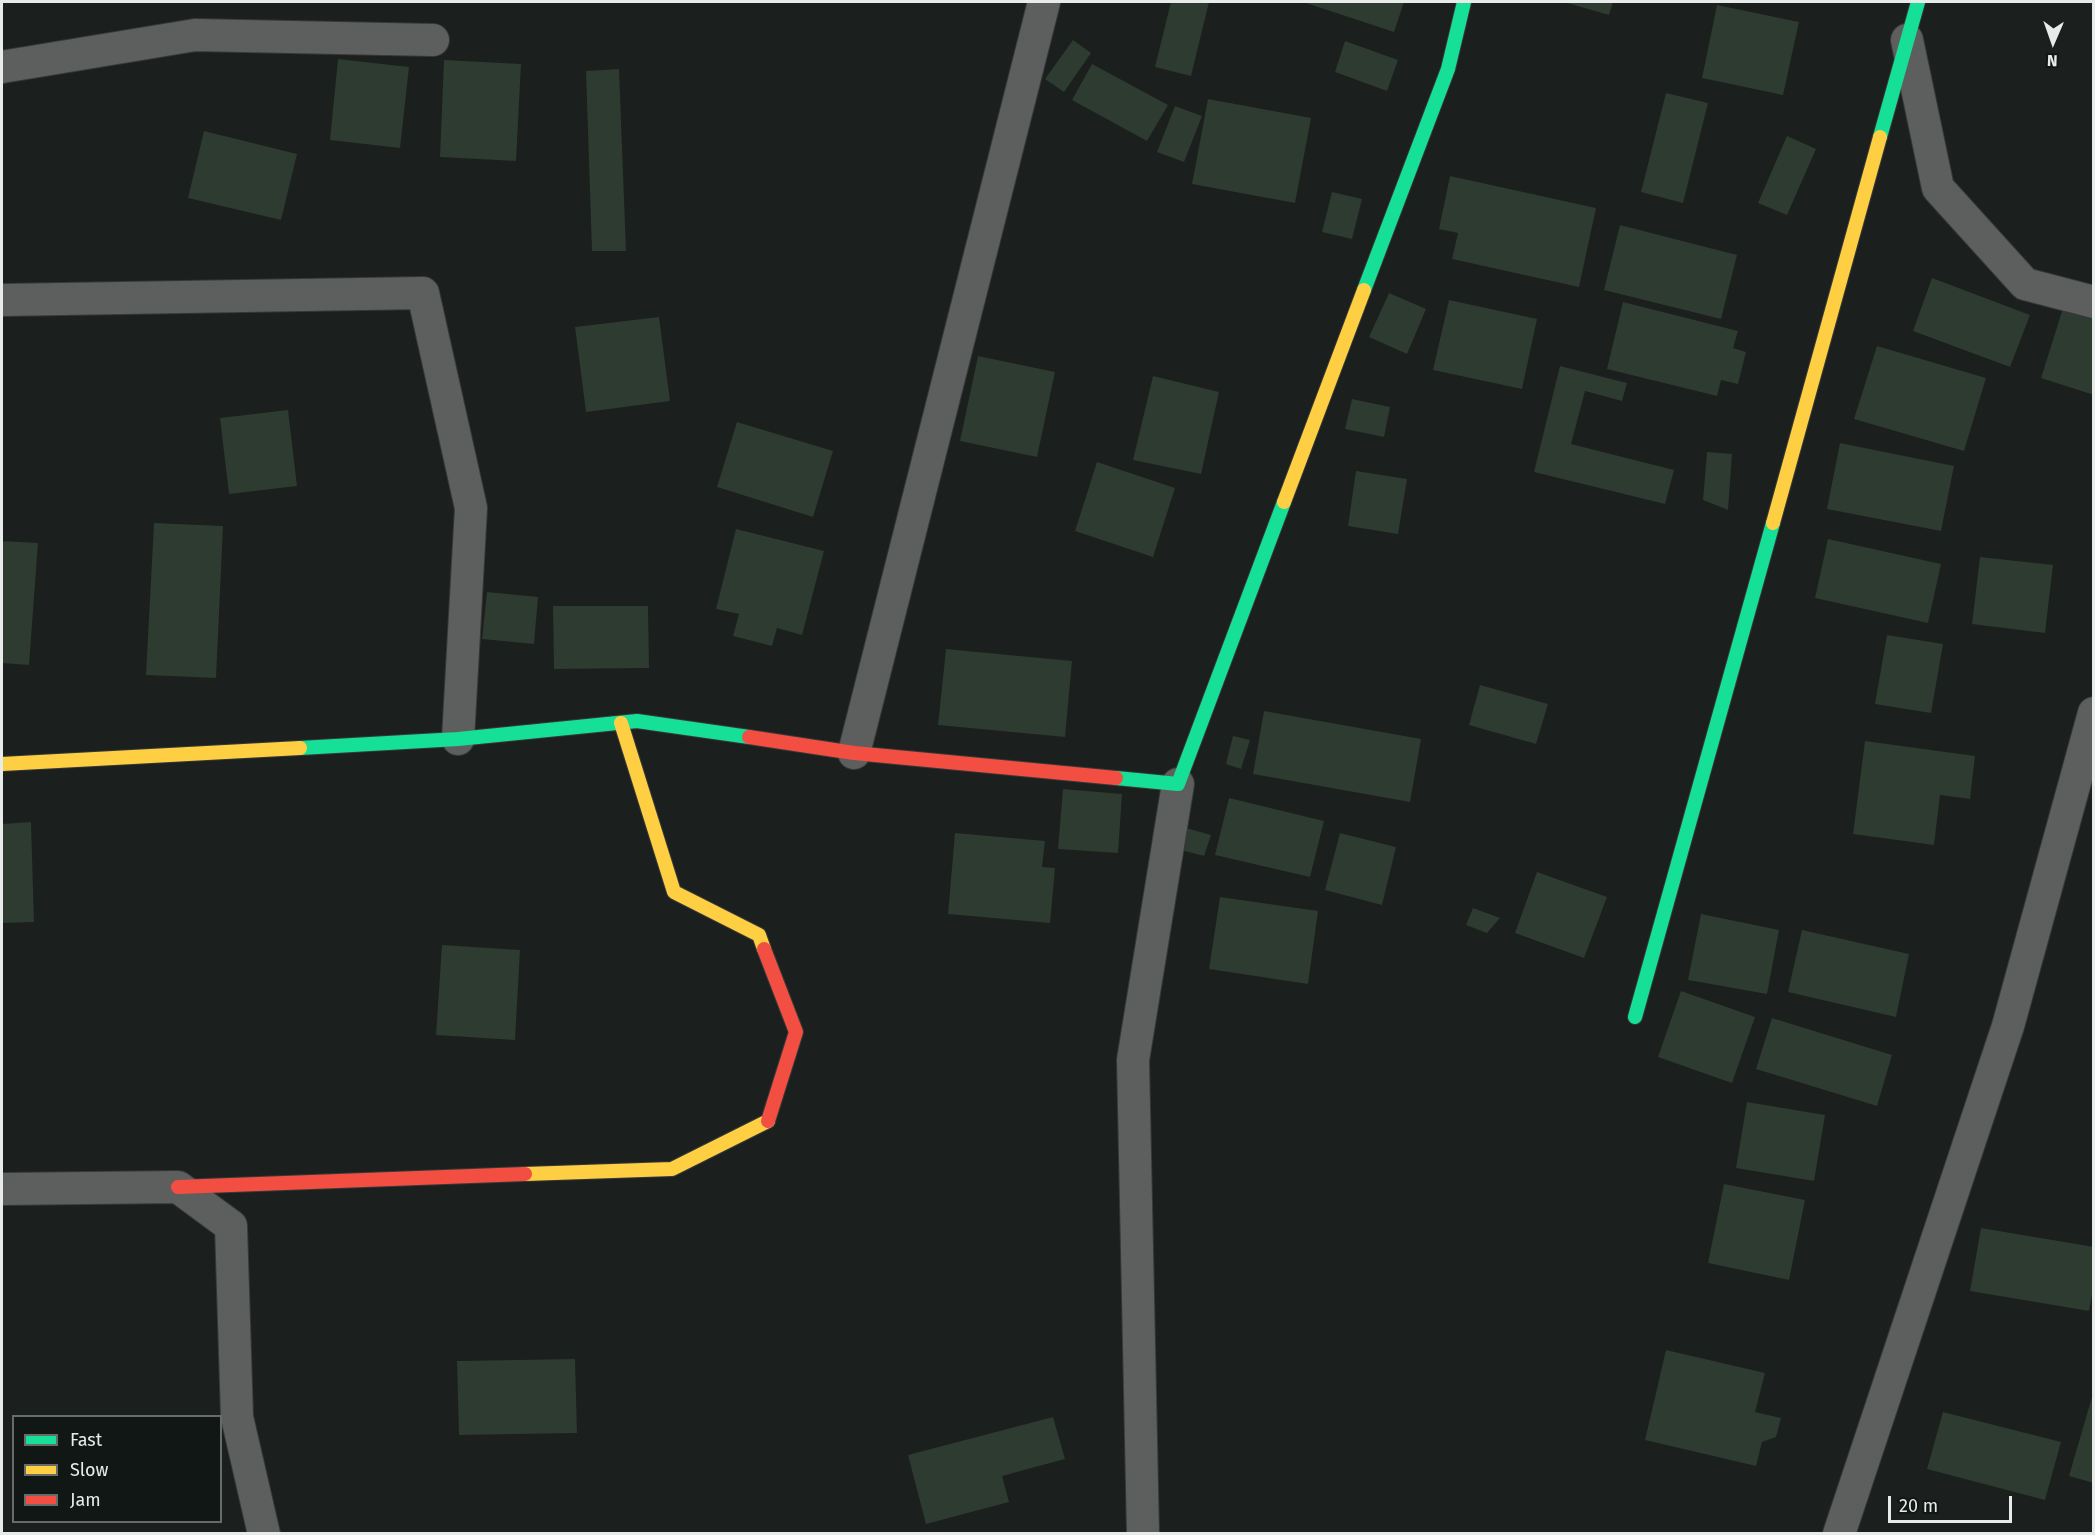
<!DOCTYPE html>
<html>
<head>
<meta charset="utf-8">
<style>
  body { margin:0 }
  #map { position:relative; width:2095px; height:1535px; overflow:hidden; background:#1b1f1d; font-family:"Fira Sans",sans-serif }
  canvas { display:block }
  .frame { position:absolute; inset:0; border:3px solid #e7ebea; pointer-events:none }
  .legend { position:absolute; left:12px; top:1415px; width:210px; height:108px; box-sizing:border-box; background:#111714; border:2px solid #676c6a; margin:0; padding:8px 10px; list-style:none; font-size:18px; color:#e7ebea }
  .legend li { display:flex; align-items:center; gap:12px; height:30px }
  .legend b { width:30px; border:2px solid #676c6a }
  .north { position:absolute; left:2023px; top:12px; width:60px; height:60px; -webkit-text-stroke:4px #111714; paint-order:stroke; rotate:182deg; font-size:16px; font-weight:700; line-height:24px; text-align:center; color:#e7ebea }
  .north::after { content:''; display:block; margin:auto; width:21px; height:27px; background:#e7ebea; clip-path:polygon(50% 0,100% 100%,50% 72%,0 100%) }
  .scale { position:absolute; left:1888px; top:1496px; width:124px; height:27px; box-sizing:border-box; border:3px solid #e7ebea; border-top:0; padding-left:8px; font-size:18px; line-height:21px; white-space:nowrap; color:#e7ebea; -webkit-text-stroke:4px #111714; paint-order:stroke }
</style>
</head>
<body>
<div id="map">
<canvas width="2095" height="1535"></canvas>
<div class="frame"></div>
<ul class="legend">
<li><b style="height:8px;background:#16e098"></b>Fast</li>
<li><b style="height:8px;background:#ffcf43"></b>Slow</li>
<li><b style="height:8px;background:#f24e42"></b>Jam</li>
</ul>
<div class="north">N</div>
<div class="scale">20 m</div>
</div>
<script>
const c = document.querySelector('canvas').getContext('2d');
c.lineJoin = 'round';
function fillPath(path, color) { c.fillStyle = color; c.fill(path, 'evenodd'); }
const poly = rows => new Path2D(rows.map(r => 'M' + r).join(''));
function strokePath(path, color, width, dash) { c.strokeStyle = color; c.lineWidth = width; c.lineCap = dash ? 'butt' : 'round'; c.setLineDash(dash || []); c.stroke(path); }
fillPath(poly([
  [1171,2,1209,2,1191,76,1155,67],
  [1303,2,1404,2,1394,32],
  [1564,2,1613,2,1609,15],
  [1717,5,1799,22,1783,95,1702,78],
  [1073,40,1091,53,1064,92,1045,79],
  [1345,41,1398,60,1387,91,1335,72],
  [338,59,409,67,400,148,330,140],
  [444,60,521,64,516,161,440,157],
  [1092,64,1168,105,1147,141,1072,100],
  [619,69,626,251,592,251,586,71],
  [1666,93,1708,103,1683,203,1641,192],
  [1208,99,1311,118,1295,203,1192,184],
  [1175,106,1202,116,1184,162,1157,152],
  [204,131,297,154,281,220,188,198],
  [1787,136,1816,149,1787,215,1758,203],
  [1450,176,1596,208,1579,287,1452,259,1458,233,1439,229],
  [1332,192,1362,199,1352,239,1322,232],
  [1620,225,1737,255,1721,319,1604,290],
  [1932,278,2030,315,2010,367,1913,331],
  [1389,293,1426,309,1407,354,1369,337],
  [1449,300,1537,319,1522,389,1433,370],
  [1623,302,1738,331,1733,348,1746,352,1738,384,1721,380,1717,396,1607,369],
  [2065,302,2094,311,2094,395,2041,378],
  [659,317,670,401,586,412,575,327],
  [1877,346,1986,378,1964,451,1854,419],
  [978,356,1055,372,1037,457,960,441],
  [1560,366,1627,383,1622,401,1585,391,1571,444,1674,470,1665,504,1534,472],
  [1153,376,1219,392,1201,474,1133,460],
  [1352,399,1390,407,1384,437,1345,429],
  [288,410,297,486,229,494,220,418],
  [737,422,833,451,813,517,717,487],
  [1840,443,1954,466,1941,531,1827,509],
  [1707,452,1732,454,1728,510,1703,500],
  [1097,462,1175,488,1153,557,1075,531],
  [1356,471,1407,479,1398,534,1348,526],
  [154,523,223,526,216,678,146,675],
  [736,529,824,551,802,635,777,628,772,646,733,636,739,614,716,609],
  [1828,539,1941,564,1928,623,1815,598],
  [2,541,38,543,29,665,2,663],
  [1980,557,2053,565,2045,633,1972,624],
  [487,592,538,597,534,644,482,639],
  [553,606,648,606,649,668,554,669],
  [1887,635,1943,644,1931,713,1875,704],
  [946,649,1072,661,1065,737,938,725],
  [1480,685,1548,704,1536,744,1469,725],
  [1264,711,1421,739,1410,802,1253,774],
  [1233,736,1250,740,1241,769,1226,764],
  [1865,741,1975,756,1970,799,1940,795,1934,845,1853,834],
  [1063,789,1122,794,1118,853,1058,849],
  [1229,798,1324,821,1310,877,1215,855],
  [31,822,34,922,2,923,2,824],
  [1186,828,1211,835,1204,856,1181,850],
  [955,833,1045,841,1042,867,1055,868,1050,923,948,914],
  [1340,833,1396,847,1382,905,1325,890],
  [1537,872,1607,897,1584,958,1515,933],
  [1220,897,1318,911,1308,984,1209,969],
  [1473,908,1500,918,1487,933,1466,925],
  [1701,914,1779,930,1767,994,1688,980],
  [1802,930,1909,954,1896,1017,1788,992],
  [442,945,520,950,515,1040,436,1035],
  [1681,991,1755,1017,1732,1083,1658,1057],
  [1772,1018,1892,1055,1877,1106,1756,1069],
  [1747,1102,1825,1115,1814,1181,1736,1168],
  [1724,1184,1805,1200,1789,1280,1708,1263],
  [1981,1228,2094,1247,2094,1285,2089,1311,1970,1291],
  [1666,1350,1765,1373,1755,1412,1781,1418,1776,1437,1762,1442,1756,1466,1645,1440],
  [575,1359,577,1433,459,1435,457,1361],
  [2094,1390,2094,1483,2069,1476],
  [1943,1412,2061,1442,2045,1500,1927,1469],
  [1053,1417,1065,1459,1002,1476,1009,1502,926,1524,908,1455]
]), '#2d3b30');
const street = poly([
  [1907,40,1938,188,2025,284,2094,302],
  [2,67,195,35,433,40],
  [2,300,423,293,471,508,458,739],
  [854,753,1044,2],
  [2,1189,178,1187,231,1226,237,1417,264,1534],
  [1143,1534,1133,1060,1178,784],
  [1839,1534,2008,1026,2094,713]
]);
const fast = poly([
  [1880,137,1918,2],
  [1364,290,1448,69,1464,2],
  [300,748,458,739,637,721,749,737],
  [1116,778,1178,784,1284,502],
  [1635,1017,1773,523]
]);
const slow = poly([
  [1284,502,1364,290],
  [1773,523,1880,137],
  [621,723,674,892,759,935,764,949],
  [2,764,300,748],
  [525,1174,672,1169,768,1121]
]);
const jam = poly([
  [749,737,854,753,1116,778],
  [764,949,796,1032,768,1121],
  [178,1187,525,1174]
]);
strokePath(street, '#373938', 34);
strokePath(fast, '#373938', 16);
strokePath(slow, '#373938', 16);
strokePath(jam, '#373938', 16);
strokePath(street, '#5c5f5e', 32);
strokePath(fast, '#16e098', 14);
strokePath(slow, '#ffcf43', 14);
strokePath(jam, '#f24e42', 14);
</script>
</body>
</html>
